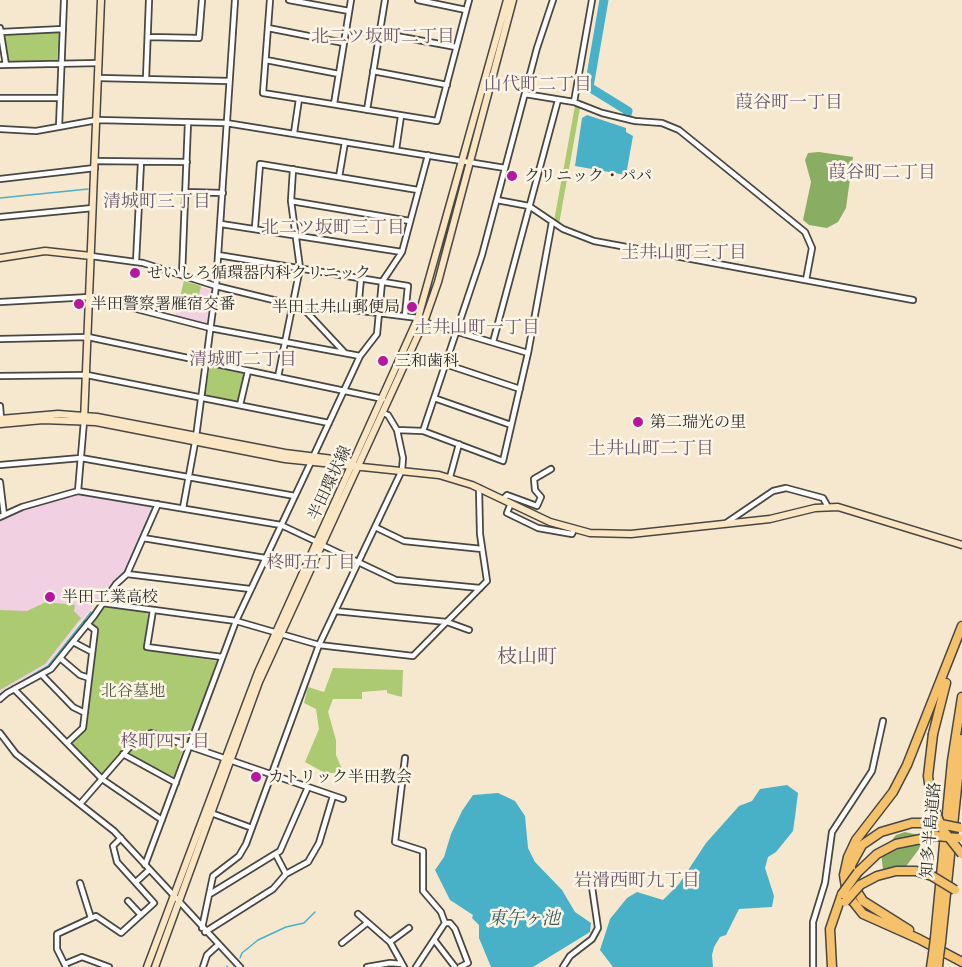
<!DOCTYPE html>
<html>
<head>
<meta charset="utf-8">
<style>
  body { margin:0 }
  canvas { display:block; background:#f6e8ce }
</style>
</head>
<body>
<canvas width="962" height="967"></canvas>
<script>
const c = document.querySelector('canvas').getContext('2d');
c.lineJoin = 'round';
function fillPath(path, color) { c.fillStyle = color; c.fill(path, 'evenodd'); }
const poly = rows => new Path2D(rows.map(r => 'M' + r).join(''));
function strokePath(path, color, width, dash) { c.strokeStyle = color; c.lineWidth = width; c.lineCap = dash ? 'butt' : 'round'; c.setLineDash(dash || []); c.stroke(path); }
function drawText(font, color, halo, rows, align = 'center') {
  c.font = font + ' "Libre Caslon Text","Noto Serif JP",serif'; c.lineWidth = 5; c.setLineDash([]); c.textBaseline = 'middle'; c.strokeStyle = halo; c.fillStyle = color; for (const [text, x, y, turn = 0] of rows) {
    c.save(); c.translate(x, y); c.rotate((+turn || 0) * Math.PI / 180); c.textAlign = isNaN(turn) ? turn : align; if (halo) c.strokeText(text, 0, 0); c.fillText(text, 0, 0); c.restore();
  }
}
fillPath(poly([
  [184,280,212,291,208,323,175,317],
  [78,495,151,505,152,507,125,569,103,593,47,665,0,693,0,520,25,509]
]), '#f1d0e2');
fillPath(poly([
  [59,32,57,61,8,61,5,34],
  [575,106,580,108,559,224,554,221],
  [184,281,201,286,195,311,178,306],
  [210,365,244,372,238,402,205,394],
  [46,602,75,605,74,611,81,618,45,664,0,690,0,610,27,611],
  [105,607,148,612,145,649,217,661,188,741,155,731,140,734,103,774,71,744,85,729,97,629,92,623],
  [333,668,403,670,402,697,387,693,387,690,362,692,362,699,333,699,328,712,336,740,336,755,342,769,340,773,325,773,305,762,319,729,316,709,304,703,308,687,324,692],
  [148,736,184,746,174,777,128,755,138,741]
]), '#acca71');
fillPath(poly([
  [819,152,853,157,846,208,838,222,827,228,809,225,803,220,811,182,805,160,808,153],
  [905,832,919,835,922,841,919,849,904,869,894,872,883,870,881,853,896,835]
]), '#89ae63');
fillPath(poly([
  [587,115,626,128,626,132,633,136,626,175,575,166,582,118],
  [787,785,798,793,795,817,793,831,776,852,768,857,765,868,774,896,772,907,739,909,726,935,720,937,714,947,712,955,713,967,613,967,600,950,610,919,627,898,637,892,663,900,679,884,706,843,739,806,752,801,760,789],
  [498,793,515,801,525,816,528,848,535,862,562,890,575,912,591,923,590,932,533,967,491,967,479,938,479,925,472,918,473,915,450,900,435,870,444,857,451,834,462,811,473,795]
]), '#48b1c7');
strokePath(poly([
  [0,198,88,189],
  [98,600,125,571,152,509],
  [0,694,48,666,91,612],
  [240,958,242,953,258,940,286,927,304,923,315,912],
  [227,966,227,967]
]), '#48b1c7', 1.5);
strokePath(poly([
  [604,0,589,87,628,111,627,115]
]), '#48b1c7', 9);
const street = poly([
  [270,0,263,93,437,121,469,0],
  [289,0,349,11],
  [418,0,466,10],
  [0,28,6,65],
  [268,28,344,43],
  [1,32,63,29],
  [380,33,456,47],
  [148,37,199,38,202,0],
  [266,60,339,74],
  [0,65,99,63],
  [373,71,447,85],
  [99,78,229,81],
  [146,79,149,0],
  [525,94,574,102,602,113,635,121,662,123,679,130,805,232,812,248,806,280],
  [0,98,60,98],
  [574,102,592,0],
  [334,104,351,0],
  [367,110,385,0],
  [59,127,64,0],
  [0,129,36,131,97,120,226,123,505,168],
  [294,133,299,99],
  [396,150,401,116],
  [95,161,187,162],
  [339,177,345,142],
  [0,179,95,168],
  [186,192,223,193],
  [497,200,529,206,563,229,594,241,913,300],
  [291,201,410,221],
  [0,217,93,208],
  [221,224,402,252],
  [255,227,260,164,418,190],
  [218,255,408,286,405,315],
  [91,256,143,263,216,286,298,306,330,307,418,318],
  [136,262,141,162],
  [182,275,188,122],
  [0,302,90,297,210,328,360,356],
  [302,307,345,353],
  [358,310,361,278],
  [424,322,528,353],
  [0,339,88,337,383,399],
  [493,342,558,100],
  [445,364,520,389],
  [0,376,87,375,329,423],
  [278,377,300,268,291,201,293,169],
  [434,398,511,425],
  [240,405,248,371],
  [0,406,1,418],
  [397,430,423,431,503,461,528,353,552,222],
  [423,431,482,255,537,48,553,0],
  [313,457,360,356,377,334,382,282,402,252,428,155],
  [0,465,81,458,295,496],
  [450,477,459,444],
  [0,482,4,515],
  [78,491,84,421],
  [503,499,507,495,537,506,541,497,535,490,534,479,551,469],
  [511,503,507,513,538,528,572,534,574,529],
  [183,508,196,437,216,286,235,0],
  [0,517,22,507,78,491,281,525,317,542],
  [726,523,773,491,786,488,823,498,828,507],
  [375,527,404,541,482,549],
  [143,538,265,558],
  [322,545,396,580,480,588],
  [127,574,250,589],
  [102,603,236,621,319,645,413,656,487,581,480,534,479,488],
  [153,610,147,647,222,657],
  [335,611,447,622,469,630],
  [73,642,92,652],
  [60,658,80,675,89,678],
  [42,675,73,707,85,713],
  [14,689,102,779,162,820],
  [0,699,7,693,51,669,94,616,116,584,127,574,158,504],
  [0,733,16,754,114,831,240,967],
  [67,743,83,728,95,630,87,624],
  [123,754,176,783],
  [405,758,395,842,423,851,423,891,441,912,445,923,416,967],
  [81,803,134,742,151,733,343,799],
  [211,813,252,828],
  [276,855,286,874],
  [145,865,236,621,311,462],
  [136,882,149,870],
  [80,883,91,918],
  [210,894,280,851,308,787],
  [128,901,141,915],
  [358,914,390,942,404,967],
  [445,923,450,923,455,929,468,963,460,967],
  [202,928,213,876,239,856,246,844,319,645,402,470,403,458,397,430,388,415,383,413],
  [205,932,273,889,286,874,308,862,319,843,333,796],
  [435,941,455,967],
  [390,942,409,928],
  [342,943,367,923],
  [65,964,82,957,109,967],
  [66,967,57,949,57,934,96,916,121,933,154,903,117,862,113,846,121,838],
  [203,967,207,955,218,945],
  [367,967,390,963,402,964],
  [563,967,570,956,592,939,598,928,592,887],
  [813,967,813,922,825,883,832,832,872,771,883,721]
]);
const secondary = poly([
  [0,258,45,251,91,256],
  [0,419,58,414,97,417,285,453,349,461,354,465],
  [84,421,101,0],
  [0,424,43,420,96,422,285,459,439,475,472,485,550,522,590,533,631,534,770,519,815,508,838,507,962,545],
  [147,967,258,672,418,318,507,0],
  [155,967,259,682,424,322,438,282,513,0]
]);
const highway = poly([
  [962,626,907,765,893,792,856,840,848,857,844,875,847,894,863,914,919,939,962,962],
  [933,734,946,683],
  [858,872,877,854,896,844,936,836],
  [860,885,877,876,896,871,916,871,932,876],
  [909,930,863,901,851,882,851,865,862,845,881,832,912,823,936,823],
  [935,938,952,761,962,697],
  [941,942,962,739],
  [832,967,830,929,842,894],
  [931,967,933,954],
  [938,967,939,956]
]);
strokePath(street, '#494743', 8);
strokePath(secondary, '#494743', 9);
strokePath(highway, '#494743', 11);
strokePath(street, '#fff', 4.5);
strokePath(secondary, '#fbe6c4', 6);
strokePath(highway, '#f5c16b', 8);
const highwayBridge = poly([
  [933,734,928,776,932,804,943,830,962,854],
  [936,823,960,828],
  [936,836,958,838],
  [932,876,955,890],
  [842,894,858,872],
  [845,902,860,885],
  [933,954,935,938],
  [939,956,941,942]
]);
strokePath(highwayBridge, '#494743', 11, []);
strokePath(highwayBridge, '#f5c16b', 8);
for (const [x, y, r, color] of [
  [512,176,6,"#b5179e"],
  [135,273,6,"#b5179e"],
  [79,304,6,"#b5179e"],
  [412,307,6,"#b5179e"],
  [383,361,6,"#b5179e"],
  [638,422,6,"#b5179e"],
  [50,597,6,"#b5179e"],
  [256,777,6,"#b5179e"]
]) { const dot = new Path2D(); dot.arc(x, y, r, 0, 2 * Math.PI); c.fillStyle = color; c.fill(dot); strokePath(dot, '#fcf5e5', 2); }
drawText('16px', '#2b2b2b', '#fcf5e5', [
  ["クリニック・パパ",524,176],
  ["せいしろ循環器内科クリニック",147,273],
  ["半田警察署雁宿交番",91,304],
  ["半田土井山郵便局",400,307,"right"],
  ["三和歯科",395,361],
  ["第二瑞光の里",650,422],
  ["半田工業高校",62,597],
  ["カトリック半田教会",268,777]
], 'left');
drawText('16px', '#2b2b2b', '#fcf5e5', [
  ["半田環状線",330,483,-65],
  ["知多半島道路",931,830,-85]
]);
drawText('16px', '#525b40', '#fcf5e5', [
  ["北谷墓地",133,691]
]);
drawText('18px', '#6d576c', '#fcf5e5', [
  ["北二ツ坂町二丁目",383,37],
  ["山代町二丁目",538,85],
  ["葭谷町一丁目",789,103],
  ["葭谷町二丁目",882,173],
  ["清城町三丁目",157,202],
  ["北二ツ坂町三丁目",333,228],
  ["土井山町三丁目",684,253],
  ["土井山町一丁目",477,328],
  ["清城町二丁目",243,360],
  ["土井山町二丁目",651,449],
  ["柊町五丁目",311,563],
  ["柊町四丁目",165,742],
  ["岩滑西町九丁目",637,881]
]);
drawText('italic 18px', '#355a62', '#fcf5e5', [
  ["東午ヶ池",524,919]
]);
drawText('20px', '#6d576c', '#fcf5e5', [
  ["枝山町",527,657]
]);
</script>
</body>
</html>
